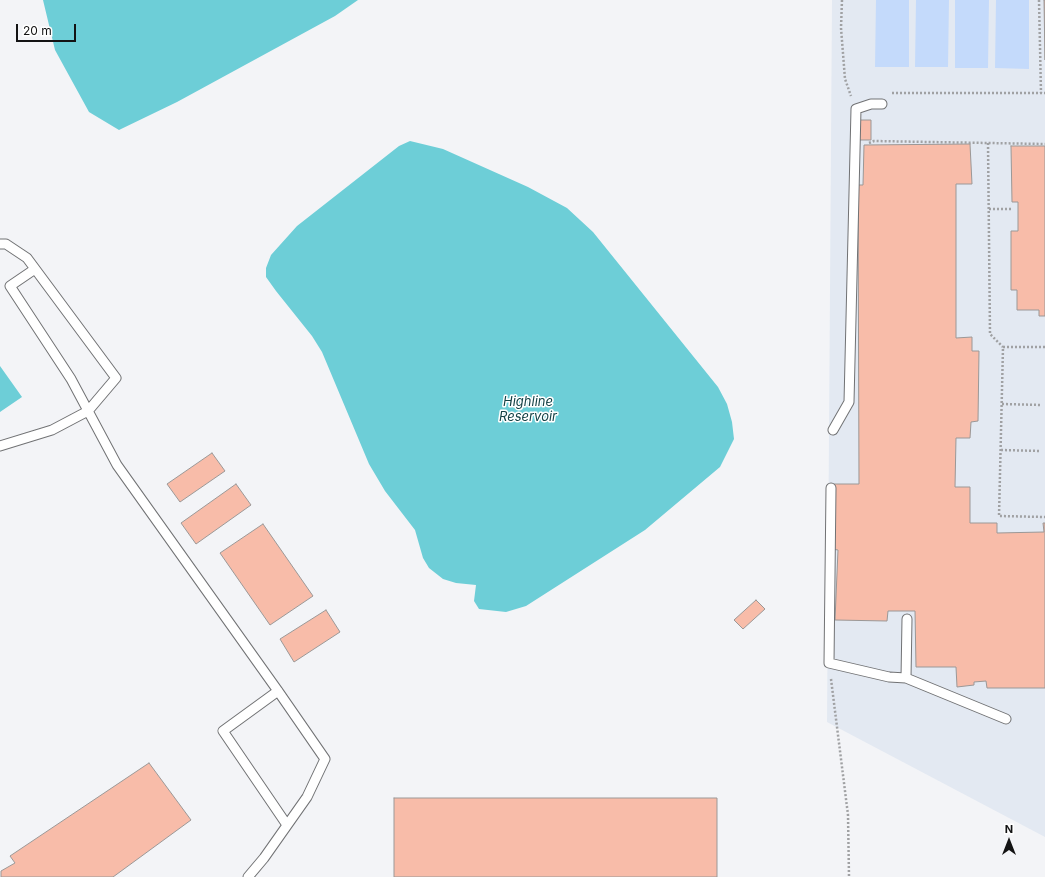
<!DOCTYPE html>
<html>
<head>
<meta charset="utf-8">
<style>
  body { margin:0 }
  #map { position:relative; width:1045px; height:877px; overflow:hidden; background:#f3f4f7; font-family:Inter,sans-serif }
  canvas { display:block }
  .north { position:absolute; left:989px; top:821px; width:40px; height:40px; -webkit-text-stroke:3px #fff; paint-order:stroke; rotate:0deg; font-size:11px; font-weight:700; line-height:16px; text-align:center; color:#131314 }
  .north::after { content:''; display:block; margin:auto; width:14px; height:18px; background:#131314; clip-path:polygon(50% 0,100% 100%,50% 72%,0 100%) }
  .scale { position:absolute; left:16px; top:24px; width:60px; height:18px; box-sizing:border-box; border:2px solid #131314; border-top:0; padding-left:5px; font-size:12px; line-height:14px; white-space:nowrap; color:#131314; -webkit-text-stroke:3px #fff; paint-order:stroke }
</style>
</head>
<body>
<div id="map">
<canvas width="1045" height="877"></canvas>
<div class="north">N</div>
<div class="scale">20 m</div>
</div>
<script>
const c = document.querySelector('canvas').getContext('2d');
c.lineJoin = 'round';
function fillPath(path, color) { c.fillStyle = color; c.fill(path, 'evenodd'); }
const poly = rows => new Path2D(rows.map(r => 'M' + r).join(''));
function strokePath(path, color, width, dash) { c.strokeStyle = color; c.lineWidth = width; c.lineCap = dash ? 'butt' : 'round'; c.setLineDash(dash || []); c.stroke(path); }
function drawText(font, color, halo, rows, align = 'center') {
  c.font = font + ' Inter,sans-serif'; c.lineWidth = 3; c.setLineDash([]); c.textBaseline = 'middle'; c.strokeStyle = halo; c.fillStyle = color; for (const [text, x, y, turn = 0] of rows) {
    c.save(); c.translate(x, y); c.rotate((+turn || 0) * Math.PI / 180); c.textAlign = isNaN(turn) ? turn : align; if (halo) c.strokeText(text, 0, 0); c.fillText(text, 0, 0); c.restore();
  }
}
fillPath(poly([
  [832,0,1045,0,1045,837,827,722]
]), '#e3e9f2');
fillPath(poly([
  [876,0,909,0,909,67,875,67],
  [916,0,949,0,948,67,915,67],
  [955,0,989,0,988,68,955,68],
  [996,0,1029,0,1029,69,995,68]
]), '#c4dafb');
fillPath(poly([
  [43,0,358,0,335,16,177,102,119,130,89,112,55,50],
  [410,141,443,149,528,187,567,208,593,232,718,387,727,404,732,422,734,439,720,467,645,530,526,606,506,612,479,609,474,601,476,585,456,583,443,579,429,568,423,558,415,530,385,491,369,464,322,352,312,336,276,291,266,277,266,268,271,255,297,226,399,146],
  [0,366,22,397,0,412]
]), '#6dced7');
const building = poly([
  [1044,0,1045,0,1045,60,1044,0],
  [860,120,871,120,871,140,859,140,860,120],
  [970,144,972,184,956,184,956,338,972,337,972,351,979,351,978,421,971,422,970,438,956,438,955,487,970,487,970,523,997,523,997,533,1044,532,1043,523,1045,523,1045,688,987,688,986,681,974,682,974,685,957,687,956,667,916,667,915,611,888,611,887,621,835,620,838,550,832,549,834,484,859,484,858,185,863,185,864,145,970,144],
  [1011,146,1045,146,1045,316,1039,316,1039,310,1017,310,1017,290,1011,290,1011,231,1018,231,1018,202,1012,202,1011,146],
  [212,453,225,471,180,502,167,484,212,453],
  [236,484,251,505,196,544,181,523,236,484],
  [263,524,313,596,270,625,220,553,263,524],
  [756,600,765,609,743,629,734,620,756,600],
  [326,610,340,632,294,662,280,639,326,610],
  [149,763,191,820,113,877,1,877,1,871,15,863,10,856,149,763],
  [394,798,717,798,717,877,394,877,394,798]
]);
fillPath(building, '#f8bca9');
strokePath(building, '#9b9897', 1);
const lane = poly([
  [0,244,6,244,27,258,116,378,88,411,52,430,0,446],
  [35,269,10,286,71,379,117,465,278,691,325,759,307,797,264,858,248,877],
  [833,430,849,402,856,109,871,104,882,104],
  [831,488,829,663,889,677,906,678,1006,719],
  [906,678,907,619],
  [278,691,223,731,287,825]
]);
strokePath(lane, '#717274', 11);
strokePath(poly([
  [842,0,841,28,845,79,851,96],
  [1039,0,1041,93],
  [892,93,1045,93],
  [869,143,874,141,1045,144],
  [988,143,990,334,1003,347],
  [989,209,1012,209],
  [1045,347,1003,347,999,516,1045,517],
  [1002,404,1041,405],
  [1001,450,1041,451],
  [831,679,848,815,849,877]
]), '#a0a1a3', 2.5, [2, 2]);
strokePath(lane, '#fff', 9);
drawText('italic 13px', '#154246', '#fff', [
  ["Highline",528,402],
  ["Reservoir",528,417]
]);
</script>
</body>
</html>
